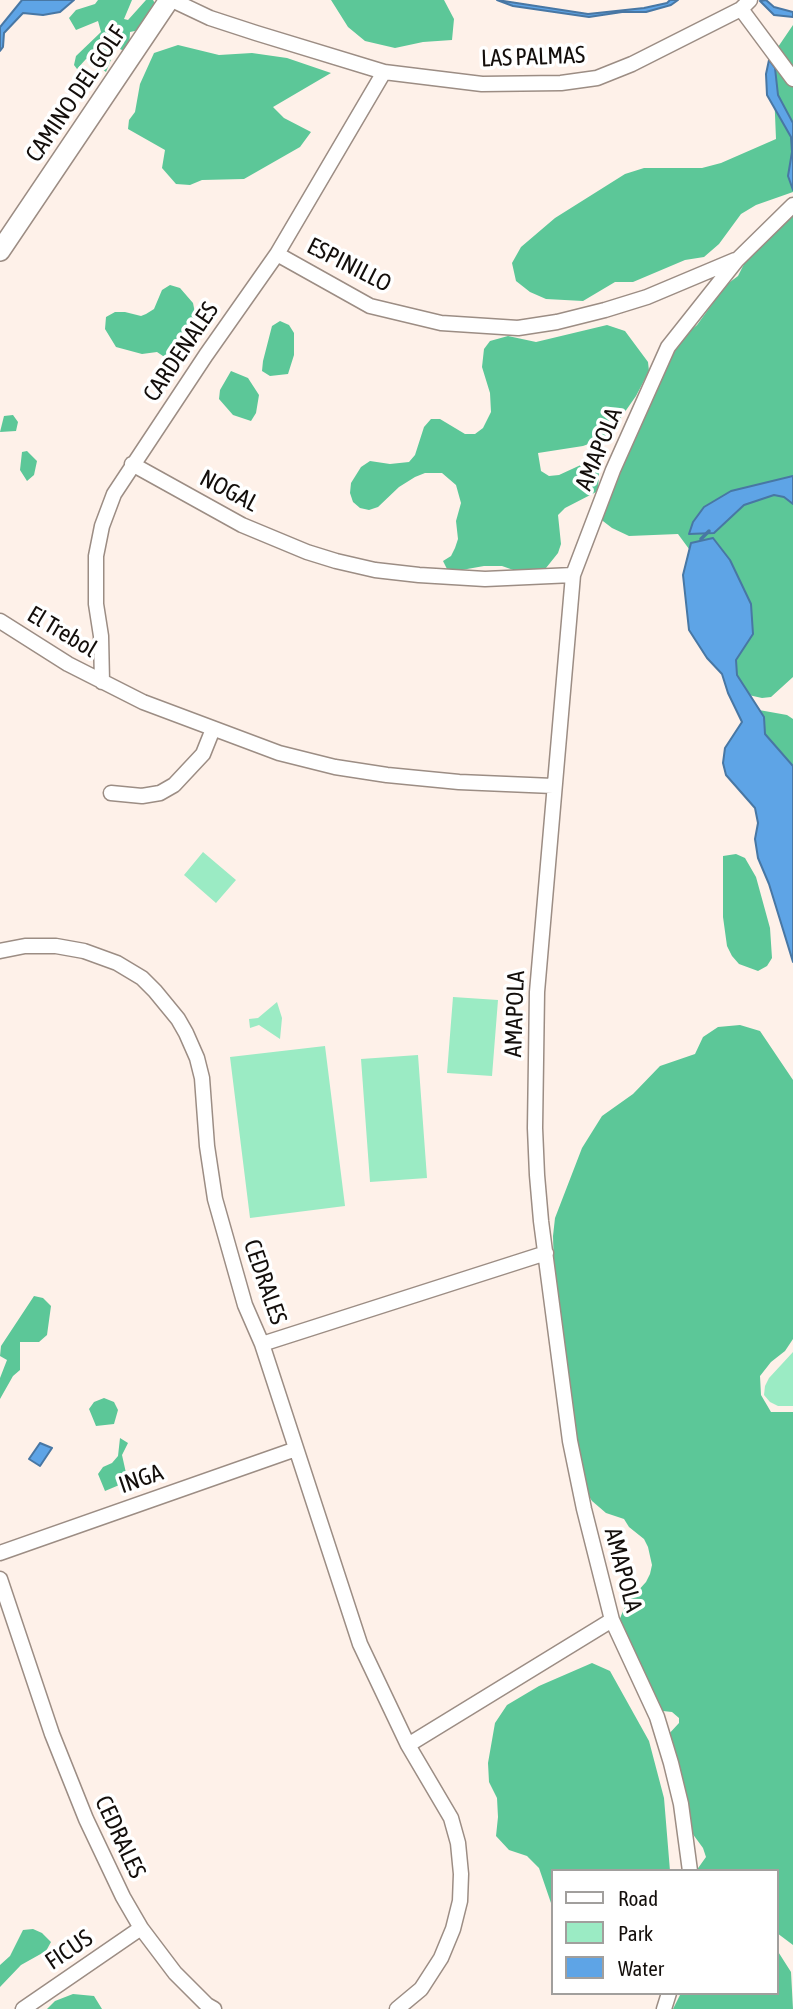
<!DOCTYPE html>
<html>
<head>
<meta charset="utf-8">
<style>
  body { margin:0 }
  #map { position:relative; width:793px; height:2009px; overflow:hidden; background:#fef1e9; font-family:"Asap Condensed",sans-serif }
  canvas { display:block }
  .legend { position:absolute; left:551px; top:1869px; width:228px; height:126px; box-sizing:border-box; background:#fff; border:2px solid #a19f9d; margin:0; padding:9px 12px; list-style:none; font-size:21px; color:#130e0b }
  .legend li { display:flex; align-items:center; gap:14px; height:35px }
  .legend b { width:35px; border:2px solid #a19f9d }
</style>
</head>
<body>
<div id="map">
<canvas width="793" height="2009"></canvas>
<ul class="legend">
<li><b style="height:9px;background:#fff"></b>Road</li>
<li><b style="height:19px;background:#9bebc4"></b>Park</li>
<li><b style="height:19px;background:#5ea4e6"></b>Water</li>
</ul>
</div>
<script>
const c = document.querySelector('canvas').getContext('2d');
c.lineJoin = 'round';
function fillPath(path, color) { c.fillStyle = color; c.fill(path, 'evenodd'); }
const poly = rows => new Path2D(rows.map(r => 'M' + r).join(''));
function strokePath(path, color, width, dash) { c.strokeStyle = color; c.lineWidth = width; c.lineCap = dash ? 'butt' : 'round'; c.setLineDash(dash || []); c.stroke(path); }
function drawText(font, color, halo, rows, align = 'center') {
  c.font = font + ' "Asap Condensed",sans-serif'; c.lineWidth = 7; c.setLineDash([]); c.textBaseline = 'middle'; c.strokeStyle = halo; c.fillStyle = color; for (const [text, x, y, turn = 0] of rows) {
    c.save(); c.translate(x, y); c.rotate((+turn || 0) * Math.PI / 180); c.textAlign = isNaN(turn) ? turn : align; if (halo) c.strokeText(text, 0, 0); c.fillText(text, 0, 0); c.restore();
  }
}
fillPath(poly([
  [203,852,236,880,216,903,184,875],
  [453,997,498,1000,492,1076,447,1073],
  [277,1002,282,1018,280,1039,259,1025,250,1028,249,1019,258,1018],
  [325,1046,345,1206,250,1218,230,1057],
  [418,1055,427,1178,370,1182,361,1059],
  [793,1352,793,1406,778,1406,770,1402,764,1395,765,1386,769,1378]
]), '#9bebc4');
fillPath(poly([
  [98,0,132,0,124,19,128,20,146,0,153,0,157,7,149,28,130,32,129,49,124,51,116,47,106,72,91,60,86,59,77,69,74,65,76,56,101,32,98,21,76,30,69,18,76,10,95,4],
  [331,0,444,0,454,19,452,40,423,42,395,48,365,41,348,27],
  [793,25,793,192,756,205,741,214,719,244,704,257,685,260,633,282,615,282,583,301,546,299,530,292,516,281,512,263,521,247,555,218,625,174,644,168,702,168,721,163,776,139,773,66,778,47],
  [178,45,219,55,252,53,287,58,331,73,273,107,284,118,311,132,300,147,244,179,202,180,190,185,176,184,162,168,165,150,128,129,129,120,135,112,140,84,154,53],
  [793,213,793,677,771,697,762,698,744,694,689,549,678,534,629,536,612,528,599,518,614,480,618,477,618,469,670,358,682,337,697,325,726,285,738,276,748,256],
  [170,285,180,288,193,303,195,313,193,346,176,360,166,358,157,352,142,354,116,347,105,329,106,317,115,312,125,312,141,316,146,314,154,309,162,290],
  [280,321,289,325,294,333,294,355,288,374,270,376,262,371,263,361,272,326],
  [607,325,625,331,648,362,649,371,636,396,615,426,602,439,583,446,538,453,541,471,549,476,559,475,585,463,594,464,599,472,598,491,565,508,558,515,561,544,558,553,546,568,538,572,519,572,502,566,484,566,456,571,447,569,443,561,451,556,455,548,458,539,456,521,461,503,456,485,442,473,425,473,415,477,399,487,378,507,369,510,360,508,353,502,350,493,351,483,361,467,370,461,390,464,409,462,415,455,424,427,431,419,440,419,465,434,475,434,483,428,491,412,490,393,482,367,484,349,490,341,508,336,536,342],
  [231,371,248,378,259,395,256,413,251,421,233,415,219,399,220,390],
  [13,415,18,422,16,431,0,432,4,416],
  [27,451,37,461,34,475,27,481,20,470,22,452],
  [759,710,787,715,793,719,793,805,752,717],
  [736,854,745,858,756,877,770,928,772,958,767,966,758,971,739,964,732,956,727,946,723,917,723,856],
  [740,1025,760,1031,793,1080,793,1339,785,1351,771,1362,760,1376,761,1395,771,1412,793,1412,793,1945,777,1933,777,1871,696,1871,706,1857,703,1848,692,1833,667,1736,679,1723,679,1718,672,1712,654,1710,616,1628,626,1604,646,1582,650,1574,652,1565,648,1547,644,1539,629,1527,624,1519,606,1513,592,1501,577,1478,554,1273,553,1236,555,1218,582,1148,602,1116,633,1094,660,1066,695,1054,703,1037,718,1027],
  [34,1296,43,1298,51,1306,47,1335,39,1342,20,1342,20,1370,13,1376,0,1399,0,1378,7,1360,0,1356,1,1346],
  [104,1398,114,1402,118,1410,114,1424,96,1426,89,1409,94,1402],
  [120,1438,128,1443,122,1455,126,1473,124,1483,105,1491,98,1474,103,1467,112,1463,118,1456],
  [592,1663,610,1671,649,1741,664,1798,670,1871,553,1871,553,1919,551,1903,539,1868,527,1856,509,1850,496,1836,498,1817,497,1798,489,1782,488,1763,495,1723,507,1705,539,1686],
  [33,1929,42,1933,51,1942,46,1951,21,1965,0,1987,0,1965,10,1956,23,1930],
  [777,1950,791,1972,793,2009,673,2009,681,1993,777,1993],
  [73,1994,94,1996,102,2009,47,2009,55,2001]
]), '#5cc798');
const water = poly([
  [22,0,74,0,60,12,43,15,23,13,4,33,3,47,0,51,0,27,22,0],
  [497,0,588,14,644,8,667,3,670,0,678,0,671,5,646,12,622,12,589,17,513,6,497,0],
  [766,0,774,7,793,12,793,17,774,15,760,1,766,0],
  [769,60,775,68,778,95,793,123,793,190,788,176,792,152,791,137,767,95,766,74,769,60],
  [793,476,793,504,784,497,774,495,744,505,714,533,689,534,693,522,704,507,731,491,793,476],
  [713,538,730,560,751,604,753,634,736,660,737,675,764,717,765,734,793,766,793,962,769,884,758,858,755,839,758,823,755,808,726,775,723,763,725,748,742,722,728,693,722,674,707,658,689,630,683,575,691,543,713,538],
  [40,1443,52,1448,40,1466,29,1459,40,1443]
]);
fillPath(water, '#5ea4e6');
strokePath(water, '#4877a4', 2);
strokePath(poly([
  [701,539,709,531]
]), '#4877a4', 3.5);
const street = poly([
  [172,0,210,18,256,33,384,72,482,84,561,83,597,78,632,64,741,9,750,0],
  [741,9,793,79],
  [277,254,370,306,441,323,518,328,557,322,605,310,647,297,735,260],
  [132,464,242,525,307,552,336,561,375,570,419,575,485,579,573,575],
  [0,621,68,664,143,702,279,753,335,767,387,775,459,782,553,786],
  [102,682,101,636,96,604,96,556,102,526,114,494,206,355,277,254,384,72],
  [111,793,142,796,160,793,174,785,203,754,213,729],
  [0,951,25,946,56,946,84,951,117,963,142,978,155,991,178,1019,186,1033,197,1058,202,1078,207,1146,215,1199,245,1305,262,1344,360,1644,408,1745],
  [262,1344,546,1253],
  [0,1553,296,1449],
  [0,1579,52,1734,86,1819,123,1897,141,1928,175,1973,207,2005,214,2009],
  [690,1871,681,1804,671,1763,657,1717,612,1620,584,1509,570,1441,541,1221,537,1175,535,1128,537,992,573,575,613,470,668,347,737,260,793,205],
  [23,2009,141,1928],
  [397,2009,421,1989,441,1958,453,1929,460,1901,461,1874,458,1843,451,1818,408,1745,612,1620],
  [664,2009,669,1993]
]);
const secondary = poly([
  [0,251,169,0]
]);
strokePath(street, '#9c8d84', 17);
strokePath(secondary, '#9c8d84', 22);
strokePath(street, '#fff', 14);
strokePath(secondary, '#fff', 19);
drawText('24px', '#130e0b', '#fff', [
  ["LAS PALMAS",533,57,-2],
  ["CAMINO DEL GOLF",76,94,-56],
  ["ESPINILLO",349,265,27],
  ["CARDENALES",181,352,-56],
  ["AMAPOLA",599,449,-68],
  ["NOGAL",229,491,28],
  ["El Trebol",62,632,31],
  ["AMAPOLA",515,1014,-88],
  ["CEDRALES",265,1282,71],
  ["INGA",141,1479,-19],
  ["AMAPOLA",623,1570,75],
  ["CEDRALES",120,1837,65],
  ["FICUS",69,1950,-34]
]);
</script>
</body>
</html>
